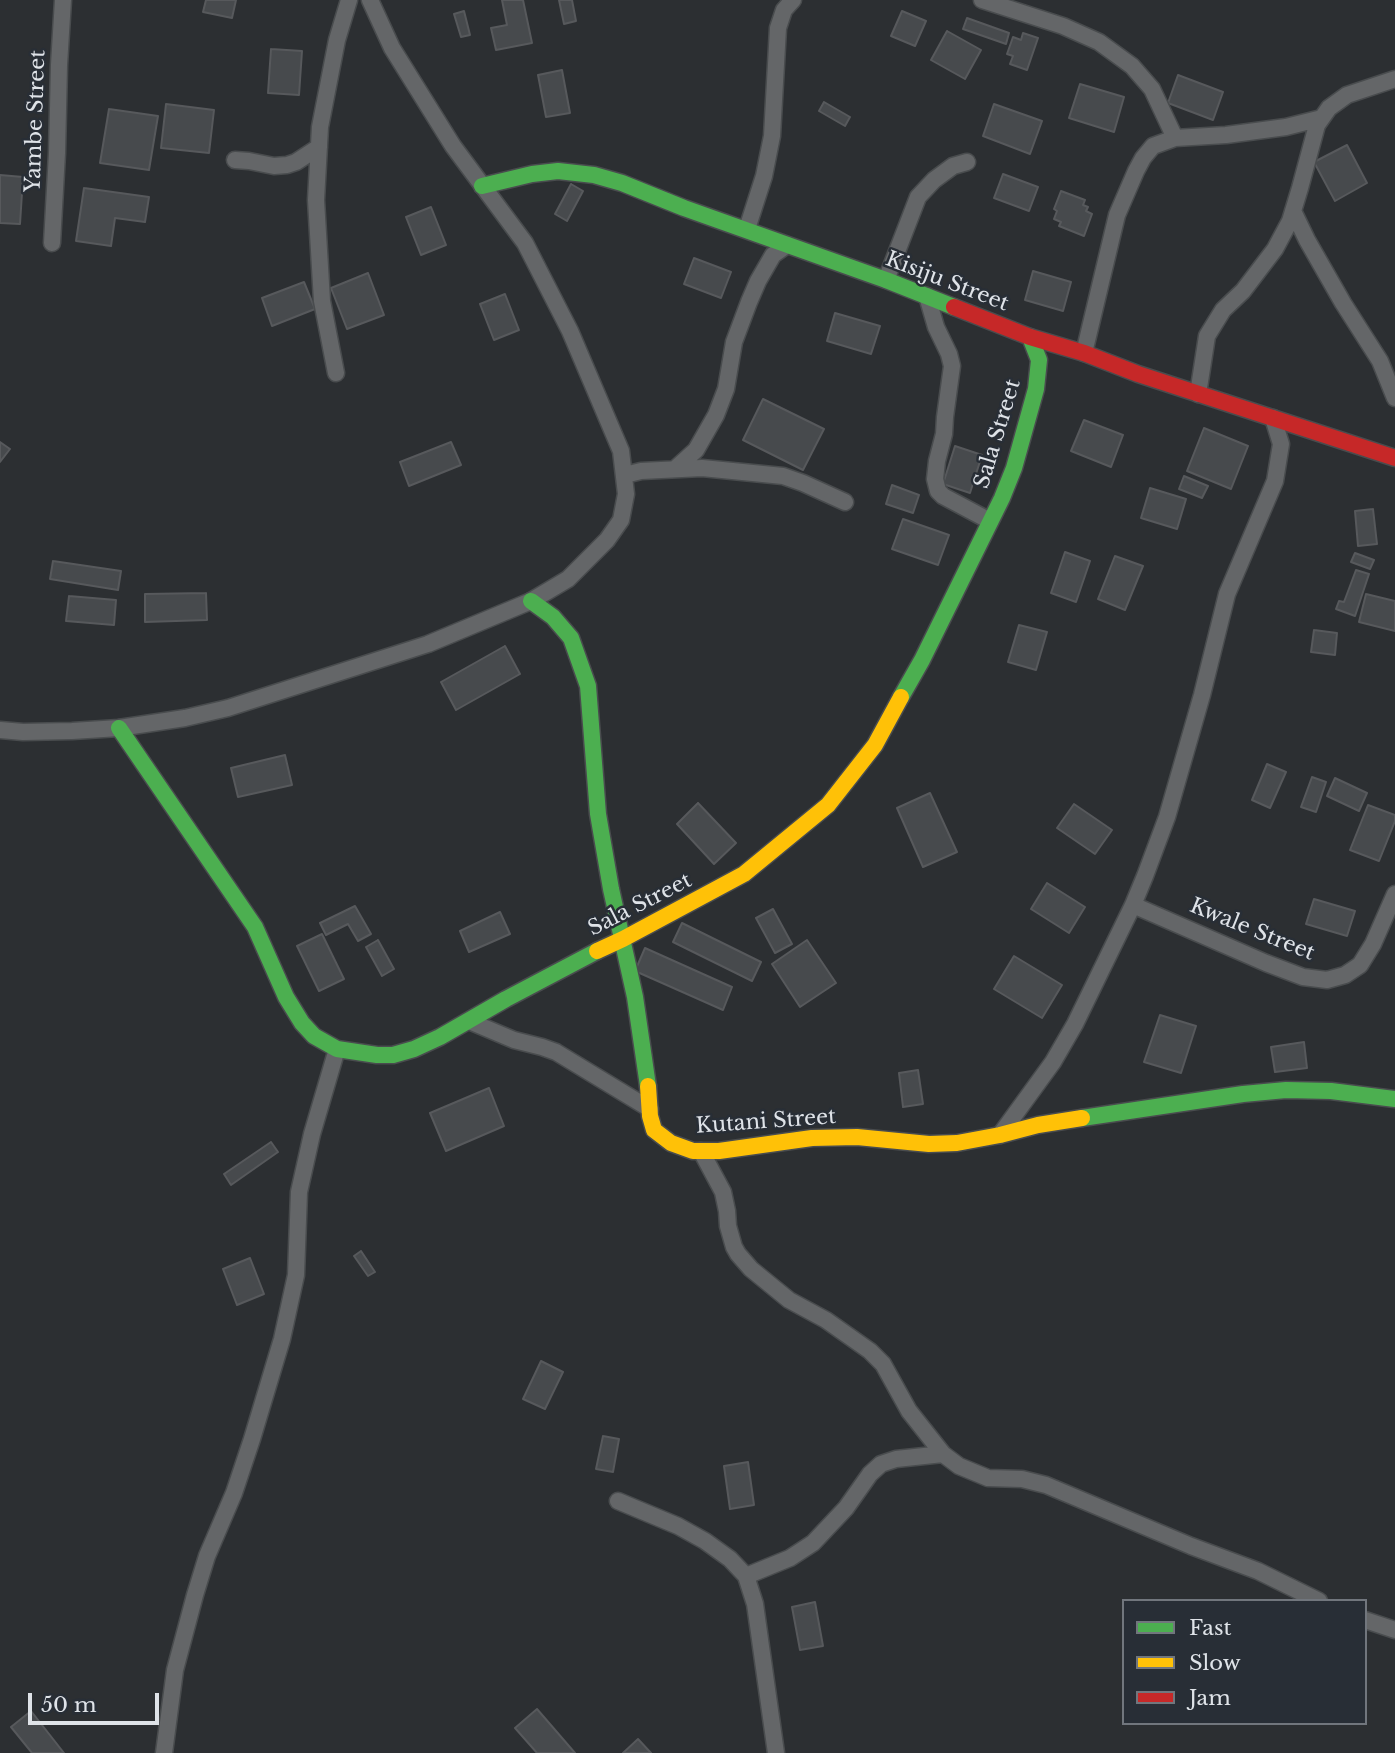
<!DOCTYPE html>
<html>
<head>
<meta charset="utf-8">
<style>
  body { margin:0 }
  #map { position:relative; width:1395px; height:1753px; overflow:hidden; background:#2c2f32; font-family:"Libre Baskerville",serif }
  canvas { display:block }
  .legend { position:absolute; left:1122px; top:1599px; width:245px; height:126px; box-sizing:border-box; background:#282e36; border:2px solid #71767d; margin:0; padding:9px 12px; list-style:none; font-size:21px; color:#dfe3e8 }
  .legend li { display:flex; align-items:center; gap:14px; height:35px }
  .legend b { width:35px; border:2px solid #71767d }
  .scale { position:absolute; left:28px; top:1693px; width:131px; height:32px; box-sizing:border-box; border:4px solid #dfe3e8; border-top:0; padding-left:9px; font-size:21px; line-height:24px; white-space:nowrap; color:#dfe3e8; -webkit-text-stroke:5px #282e36; paint-order:stroke }
</style>
</head>
<body>
<div id="map">
<canvas width="1395" height="1753"></canvas>
<ul class="legend">
<li><b style="height:9px;background:#4caf50"></b>Fast</li>
<li><b style="height:9px;background:#ffc107"></b>Slow</li>
<li><b style="height:9px;background:#c62828"></b>Jam</li>
</ul>
<div class="scale">50 m</div>
</div>
<script>
const c = document.querySelector('canvas').getContext('2d');
c.lineJoin = 'round';
function fillPath(path, color) { c.fillStyle = color; c.fill(path, 'evenodd'); }
const poly = rows => new Path2D(rows.map(r => 'M' + r).join(''));
function strokePath(path, color, width, dash) { c.strokeStyle = color; c.lineWidth = width; c.lineCap = dash ? 'butt' : 'round'; c.setLineDash(dash || []); c.stroke(path); }
function drawText(font, color, halo, rows, align = 'center') {
  c.font = font + ' "Libre Baskerville",serif'; c.lineWidth = 5; c.setLineDash([]); c.textBaseline = 'middle'; c.strokeStyle = halo; c.fillStyle = color; for (const [text, x, y, turn = 0] of rows) {
    c.save(); c.translate(x, y); c.rotate((+turn || 0) * Math.PI / 180); c.textAlign = isNaN(turn) ? turn : align; if (halo) c.strokeText(text, 0, 0); c.fillText(text, 0, 0); c.restore();
  }
}
const building = poly([
  [206,0,236,0,232,18,203,12,206,0],
  [502,0,523,0,532,43,496,50,491,28,507,25,502,0],
  [559,0,572,0,576,21,564,24,559,0],
  [464,11,470,35,461,37,454,14,464,11],
  [902,11,926,21,915,46,891,36,902,11],
  [967,18,1009,33,1006,44,963,29,967,18],
  [947,31,981,50,965,79,931,60,947,31],
  [1023,33,1038,38,1027,70,1010,64,1013,56,1007,54,1013,37,1021,40,1023,33],
  [271,49,302,51,299,95,268,93,271,49],
  [562,70,570,113,546,117,538,75,562,70],
  [1178,75,1223,92,1213,120,1168,103,1178,75],
  [1080,84,1124,97,1114,132,1069,118,1080,84],
  [824,102,850,117,845,126,819,111,824,102],
  [166,104,214,110,209,153,161,148,166,104],
  [994,104,1042,121,1030,154,983,136,994,104],
  [109,109,158,116,149,170,100,163,109,109],
  [1347,145,1367,183,1335,201,1314,162,1347,145],
  [1003,174,1038,187,1029,211,994,198,1003,174],
  [0,175,23,177,20,224,0,223,0,175],
  [571,184,583,191,567,221,555,214,571,184],
  [84,188,149,197,145,222,115,218,111,246,76,241,84,188],
  [1061,191,1085,200,1083,205,1088,207,1086,211,1092,214,1084,236,1059,226,1061,222,1054,219,1057,211,1054,209,1061,191],
  [431,207,446,245,421,255,406,217,431,207],
  [694,258,731,272,721,298,684,284,694,258],
  [1033,271,1071,282,1063,311,1025,300,1033,271],
  [368,273,384,315,347,329,331,288,368,273],
  [304,282,315,309,272,326,262,298,304,282],
  [505,294,519,330,494,340,480,304,505,294],
  [835,313,880,326,871,354,827,341,835,313],
  [763,399,824,429,803,470,743,440,763,399],
  [1084,420,1123,435,1111,467,1071,451,1084,420],
  [1204,428,1248,446,1231,489,1187,471,1204,428],
  [0,442,10,449,0,462,0,442],
  [451,442,461,465,409,486,400,462,451,442],
  [955,446,982,455,970,493,943,484,955,446],
  [1184,476,1208,486,1202,498,1179,489,1184,476],
  [892,485,919,495,913,513,886,504,892,485],
  [1150,488,1186,499,1177,529,1141,518,1150,488],
  [1373,509,1377,544,1358,546,1355,511,1373,509],
  [903,519,949,535,938,565,892,549,903,519],
  [1065,552,1090,561,1076,602,1051,593,1065,552],
  [1355,553,1374,560,1370,569,1351,562,1355,553],
  [1115,556,1143,566,1125,610,1098,599,1115,556],
  [53,561,121,571,118,590,50,579,53,561],
  [1356,570,1369,574,1355,616,1336,609,1339,601,1344,602,1356,570],
  [206,593,207,620,145,622,145,594,206,593],
  [1366,594,1395,601,1395,631,1359,622,1366,594],
  [69,596,116,600,114,625,66,621,69,596],
  [1019,625,1047,632,1036,670,1008,662,1019,625],
  [1314,630,1337,633,1335,655,1311,652,1314,630],
  [505,646,520,674,456,710,441,682,505,646],
  [285,755,292,785,238,797,231,768,285,755],
  [1267,764,1286,772,1270,808,1252,800,1267,764],
  [1312,777,1326,782,1316,812,1301,807,1312,777],
  [1335,778,1367,793,1359,811,1327,796,1335,778],
  [930,793,957,852,923,867,897,808,930,793],
  [698,803,736,843,714,864,677,824,698,803],
  [1074,804,1112,830,1095,854,1057,828,1074,804],
  [1368,805,1395,815,1395,821,1379,861,1350,850,1368,805],
  [1047,883,1085,907,1069,933,1031,909,1047,883],
  [1314,899,1355,911,1347,936,1306,924,1314,899],
  [355,906,371,934,358,941,348,924,326,935,320,923,355,906],
  [773,909,792,944,775,953,756,918,773,909],
  [500,912,510,934,469,952,460,931,500,912],
  [682,923,761,962,752,981,673,942,682,923],
  [322,934,344,979,319,991,297,946,322,934],
  [378,940,394,969,382,976,366,947,378,940],
  [807,940,836,983,800,1007,772,964,807,940],
  [645,948,732,987,723,1010,635,971,645,948],
  [1014,956,1062,985,1042,1018,994,989,1014,956],
  [1160,1015,1196,1026,1181,1073,1144,1062,1160,1015],
  [1304,1042,1307,1068,1275,1072,1271,1047,1304,1042],
  [918,1070,923,1104,903,1107,899,1073,918,1070],
  [489,1088,504,1126,446,1151,430,1113,489,1088],
  [271,1142,278,1152,231,1185,224,1174,271,1142],
  [361,1251,375,1272,368,1276,354,1256,361,1251],
  [250,1258,264,1294,237,1305,223,1269,250,1258],
  [541,1361,563,1372,545,1409,523,1399,541,1361],
  [603,1436,619,1439,613,1472,596,1469,603,1436],
  [748,1462,754,1505,730,1509,724,1466,748,1462],
  [815,1602,823,1646,800,1650,792,1607,815,1602],
  [537,1709,575,1753,537,1753,515,1728,537,1709],
  [31,1711,64,1753,32,1753,11,1727,31,1711],
  [638,1739,651,1753,623,1753,638,1739]
]);
fillPath(building, '#474a4d');
strokePath(building, '#57595c', 2);
const street = poly([
  [982,0,1063,26,1099,42,1132,66,1152,89,1175,138],
  [235,160,249,161,274,166,287,165,296,162,319,147],
  [1293,211,1307,240,1343,303,1380,361,1395,398],
  [747,229,764,176,772,136,778,28,784,10,793,0],
  [52,243,57,153,59,65,63,0],
  [886,280,918,197,934,180,953,166,967,162],
  [927,296,936,327,949,354,952,366,945,417,944,434,937,461,935,479,938,491,943,496,990,521],
  [1084,353,1117,215,1136,171,1143,158,1153,146,1175,138,1226,135,1286,127,1322,118],
  [336,373,322,301,316,200,320,127,337,40,349,0],
  [1198,394,1207,336,1223,310,1243,291,1275,249,1290,221,1300,188,1317,125,1329,108,1347,95,1395,79],
  [675,469,696,450,716,415,726,389,734,342,749,302,758,281,773,255,787,245],
  [625,475,641,471,702,468,783,476,803,483,845,502],
  [0,730,23,732,72,731,119,728,185,718,228,708,428,644,531,601,568,579,607,540,621,520,626,494,621,451,570,331,525,243,453,146,392,48,370,0],
  [1133,905,1266,963,1303,977,1327,980,1345,975,1360,965,1373,944,1395,894],
  [469,1021,514,1040,542,1047,556,1052,650,1109],
  [1000,1135,1053,1062,1075,1024,1133,905,1145,876,1167,817,1202,695,1227,594,1275,481,1281,444,1273,418],
  [701,1151,723,1192,727,1211,728,1226,734,1247,738,1254,751,1269,789,1300,826,1320,870,1351,883,1364,909,1411,943,1454,959,1466,988,1478,1022,1479,1046,1485,1191,1546,1258,1571,1319,1601],
  [618,1501,678,1526,705,1541,730,1559,746,1576,755,1604,776,1753],
  [746,1576,790,1558,813,1543,846,1508,870,1474,881,1464,896,1459,943,1454],
  [1365,1620,1395,1630],
  [164,1753,175,1670,195,1595,207,1556,234,1493,252,1439,282,1339,296,1275,299,1192,312,1134,337,1049]
]);
const fast = poly([
  [482,186,532,174,558,171,594,175,622,183,684,208,886,280,954,307],
  [531,601,553,617,571,638,588,686,598,814,611,889,635,997,648,1086],
  [901,697,922,660,1002,498,1014,468,1036,389,1039,360,1030,337],
  [119,728,255,927,286,997,302,1023,314,1036,337,1049,377,1055,393,1055,414,1049,440,1037,506,999,597,951],
  [1082,1118,1243,1094,1286,1090,1331,1091,1395,1099]
]);
const slow = poly([
  [597,951,623,939,744,874,828,805,875,745,901,697],
  [648,1086,650,1116,654,1130,671,1143,693,1151,719,1151,812,1138,857,1137,929,1144,957,1143,1000,1135,1038,1125,1082,1118]
]);
const jam = poly([
  [954,307,1030,337,1084,353,1138,374,1395,458]
]);
strokePath(street, '#494c4e', 19);
strokePath(fast, '#494c4e', 19);
strokePath(slow, '#494c4e', 19);
strokePath(jam, '#494c4e', 19);
strokePath(street, '#646668', 16);
strokePath(fast, '#4caf50', 16);
strokePath(slow, '#ffc107', 16);
strokePath(jam, '#c62828', 16);
drawText('21px', '#dfe3e8', '#282e36', [
  ["Yambe Street",36,121,-88],
  ["Kisiju Street",947,282,21],
  ["Sala Street",998,434,-73],
  ["Sala Street",640,905,-27],
  ["Kwale Street",1252,930,22],
  ["Kutani Street",766,1122,-4]
]);
</script>
</body>
</html>
